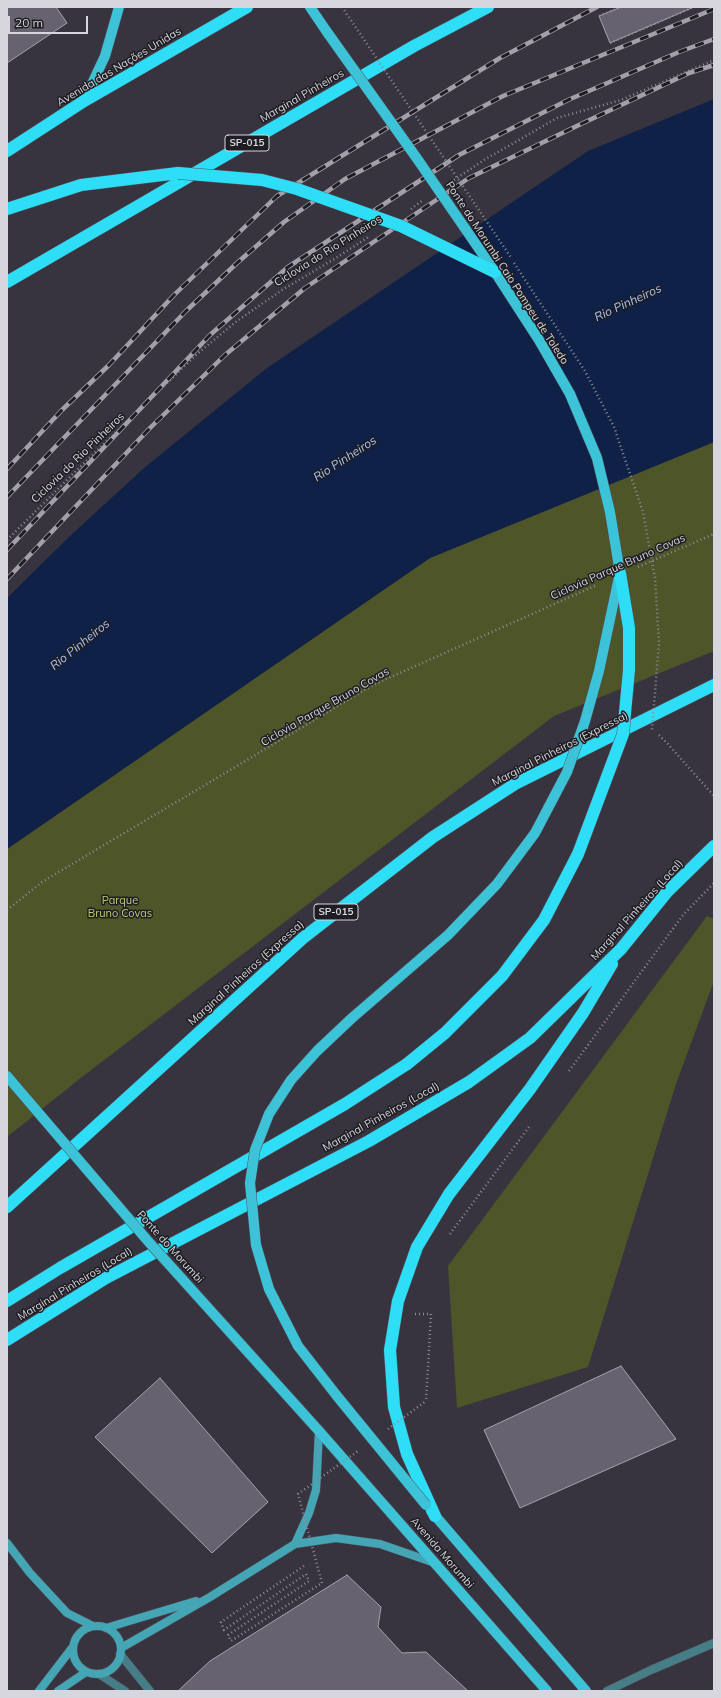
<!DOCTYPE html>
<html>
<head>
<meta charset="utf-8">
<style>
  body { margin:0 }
  #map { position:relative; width:721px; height:1698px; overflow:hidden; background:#373440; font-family:Mulish,sans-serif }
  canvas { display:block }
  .frame { position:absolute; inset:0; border:8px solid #d7d5dd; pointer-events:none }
  .scale { position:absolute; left:8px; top:16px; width:80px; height:18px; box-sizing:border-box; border:2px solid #d7d5dd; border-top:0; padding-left:5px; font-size:12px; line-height:14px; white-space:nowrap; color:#d7d5dd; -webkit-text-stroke:3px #1e1d22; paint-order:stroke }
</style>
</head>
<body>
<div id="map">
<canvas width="721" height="1698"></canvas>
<div class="frame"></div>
<div class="scale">20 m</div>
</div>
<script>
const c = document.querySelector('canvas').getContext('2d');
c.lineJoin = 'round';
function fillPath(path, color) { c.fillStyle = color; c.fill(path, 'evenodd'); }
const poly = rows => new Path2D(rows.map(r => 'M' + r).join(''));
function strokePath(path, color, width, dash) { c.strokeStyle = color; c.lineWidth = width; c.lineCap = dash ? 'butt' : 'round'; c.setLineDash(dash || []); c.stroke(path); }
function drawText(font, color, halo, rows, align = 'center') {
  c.font = font + ' Mulish,sans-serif'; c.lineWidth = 3; c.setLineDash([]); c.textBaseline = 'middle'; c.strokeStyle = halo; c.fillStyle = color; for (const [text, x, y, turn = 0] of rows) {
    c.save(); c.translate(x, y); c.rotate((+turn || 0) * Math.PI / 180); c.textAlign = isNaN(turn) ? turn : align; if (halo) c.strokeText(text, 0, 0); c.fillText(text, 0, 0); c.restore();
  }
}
fillPath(poly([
  [714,442,714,651,554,716,82,1077,7,1137,7,849,430,558],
  [707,916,714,919,714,981,676,1084,588,1367,457,1408,448,1266]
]), '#4e5529');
fillPath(poly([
  [714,99,714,442,430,558,7,849,7,598,70,536,144,468,267,368,588,151]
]), '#102147');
const building = poly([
  [7,7,56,7,67,23,7,63,7,7],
  [621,7,694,7,610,43,599,16,621,7],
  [621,1366,676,1439,520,1508,484,1430,621,1366],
  [160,1378,268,1502,212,1553,95,1437,160,1378],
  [347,1575,381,1607,378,1627,402,1653,426,1652,468,1691,178,1691,210,1661,347,1575]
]);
fillPath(building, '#66626f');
strokePath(building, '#a6a1af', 1);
const street = poly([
  [120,1654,150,1691],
  [99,1674,125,1691],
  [607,1691,651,1670,714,1643]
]);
const secondary = poly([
  [7,1543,30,1573,67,1613,93,1626],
  [295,1544,309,1513,316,1490,319,1431],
  '73 1650a24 24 0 1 1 48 0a24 24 0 1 1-48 0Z',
  [106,1628,196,1601],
  [121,1648,210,1597,295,1544,336,1538,380,1544,435,1563],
  [39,1691,72,1648],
  [58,1691,86,1672]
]);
const primary = poly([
  [310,7,327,32],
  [84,101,105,56,119,7],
  [495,272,539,340,570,394,597,458,610,512,620,573],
  [319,1431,547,1691],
  [431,1511,586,1691]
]);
const highway = poly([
  [7,151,84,101,247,7],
  [7,209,81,185,178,173],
  [7,282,414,46,488,7],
  [7,1207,303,938,433,837,515,784,714,685],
  [7,1301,60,1268,345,1104,407,1064],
  [7,1340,106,1278,369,1141,469,1082,530,1038,621,949,667,892,714,846],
  [435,1516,407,1454,394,1407,390,1350,398,1301,417,1247,449,1194,530,1089,583,1013,612,964]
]);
strokePath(street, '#54515c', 9);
strokePath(secondary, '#54515c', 9);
strokePath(primary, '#54515c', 11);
strokePath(highway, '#54515c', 13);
strokePath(poly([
  [599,16,621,7],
  [610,43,694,7],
  [454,180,484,160,557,118,621,100,714,60],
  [411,209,423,200],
  [7,540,76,471,197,354,237,321,282,290,336,258,370,236],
  [638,567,714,534],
  [659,735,667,743,714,796],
  [7,910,42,882,373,685,597,585],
  [569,1071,683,915,714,883],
  [450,1234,529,1127],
  [415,1314,431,1314,426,1401],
  [304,1566,221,1622,224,1630,306,1574,309,1581,228,1635,231,1641,322,1583]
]), '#8d8b95', 2.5, [1, 3]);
strokePath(street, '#457e87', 8);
strokePath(secondary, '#44a5b4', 8);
strokePath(primary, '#3dc3d7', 10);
strokePath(highway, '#2edef7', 12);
const rail = poly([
  [7,469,62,410,109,365,174,295,277,196,500,58,597,7],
  [7,497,186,311,237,263,284,222,345,179,503,96,714,9],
  [7,550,210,335,288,267,459,155,568,100,679,52,714,39],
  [7,579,150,428,225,355,305,288,469,178,581,124,689,73,714,65]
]);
strokePath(rail, '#a3a0aa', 4.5);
strokePath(rail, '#1e1d22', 3, [9]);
const primaryBridge = poly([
  [327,32,418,160,495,272],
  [7,1076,147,1240,319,1431],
  [426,1505,337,1396,298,1346,269,1289,256,1245,250,1183,255,1150,269,1114,291,1080,317,1051,352,1018,448,935,497,884,535,833,567,772,585,721,599,671,619,577]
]);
const highwayBridge = poly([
  [178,173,262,180,297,189,401,226,495,272],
  [407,1064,445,1033,502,976,544,920,578,854,623,734,629,670,629,628,620,573]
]);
strokePath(primaryBridge, '#54515c', 11, []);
strokePath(highwayBridge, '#54515c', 13, []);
strokePath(poly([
  [342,7,512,259],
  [514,263,585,371,614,427,643,512,655,578,659,642,652,730],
  [388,1429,426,1401],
  [322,1583,298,1494,358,1451]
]), '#8d8b95', 2.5, [1, 3]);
strokePath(primaryBridge, '#3dc3d7', 10);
strokePath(highwayBridge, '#2edef7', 12);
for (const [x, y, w] of [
  [247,143,44],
  [336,912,44]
]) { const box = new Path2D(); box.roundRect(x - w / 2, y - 8, w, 16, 3); c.fillStyle = '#1e1d22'; c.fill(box); strokePath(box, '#d7d5dd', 1); }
drawText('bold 10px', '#d7d5dd', null, [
  ["SP-015",247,143],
  ["SP-015",336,912]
]);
drawText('11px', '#d7d5dd', '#1e1d22', [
  ["Avenida das Nações Unidas",119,67,-31],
  ["Marginal Pinheiros",302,96,-30],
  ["Ciclovia do Rio Pinheiros",328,251,-32],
  ["Ponte do Morumbi Caio Pompeu de Toledo",507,273,57],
  ["Ciclovia do Rio Pinheiros",78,458,-44],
  ["Ciclovia Parque Bruno Covas",618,567,-24],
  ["Ciclovia Parque Bruno Covas",325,707,-30],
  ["Marginal Pinheiros (Expressa)",560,749,-27],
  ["Marginal Pinheiros (Local)",637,910,-48],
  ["Marginal Pinheiros (Expressa)",246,973,-42],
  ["Marginal Pinheiros (Local)",381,1117,-29],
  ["Ponte do Morumbi",170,1247,48],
  ["Marginal Pinheiros (Local)",75,1284,-31],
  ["Avenida Morumbi",442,1553,49]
]);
drawText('11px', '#bfcc7b', '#1e1d22', [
  ["Parque",120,901],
  ["Bruno Covas",120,914]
]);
drawText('italic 12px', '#a8c3fb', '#1e1d22', [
  ["Rio Pinheiros",628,303,-25],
  ["Rio Pinheiros",345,459,-33],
  ["Rio Pinheiros",80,645,-39]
]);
</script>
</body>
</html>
